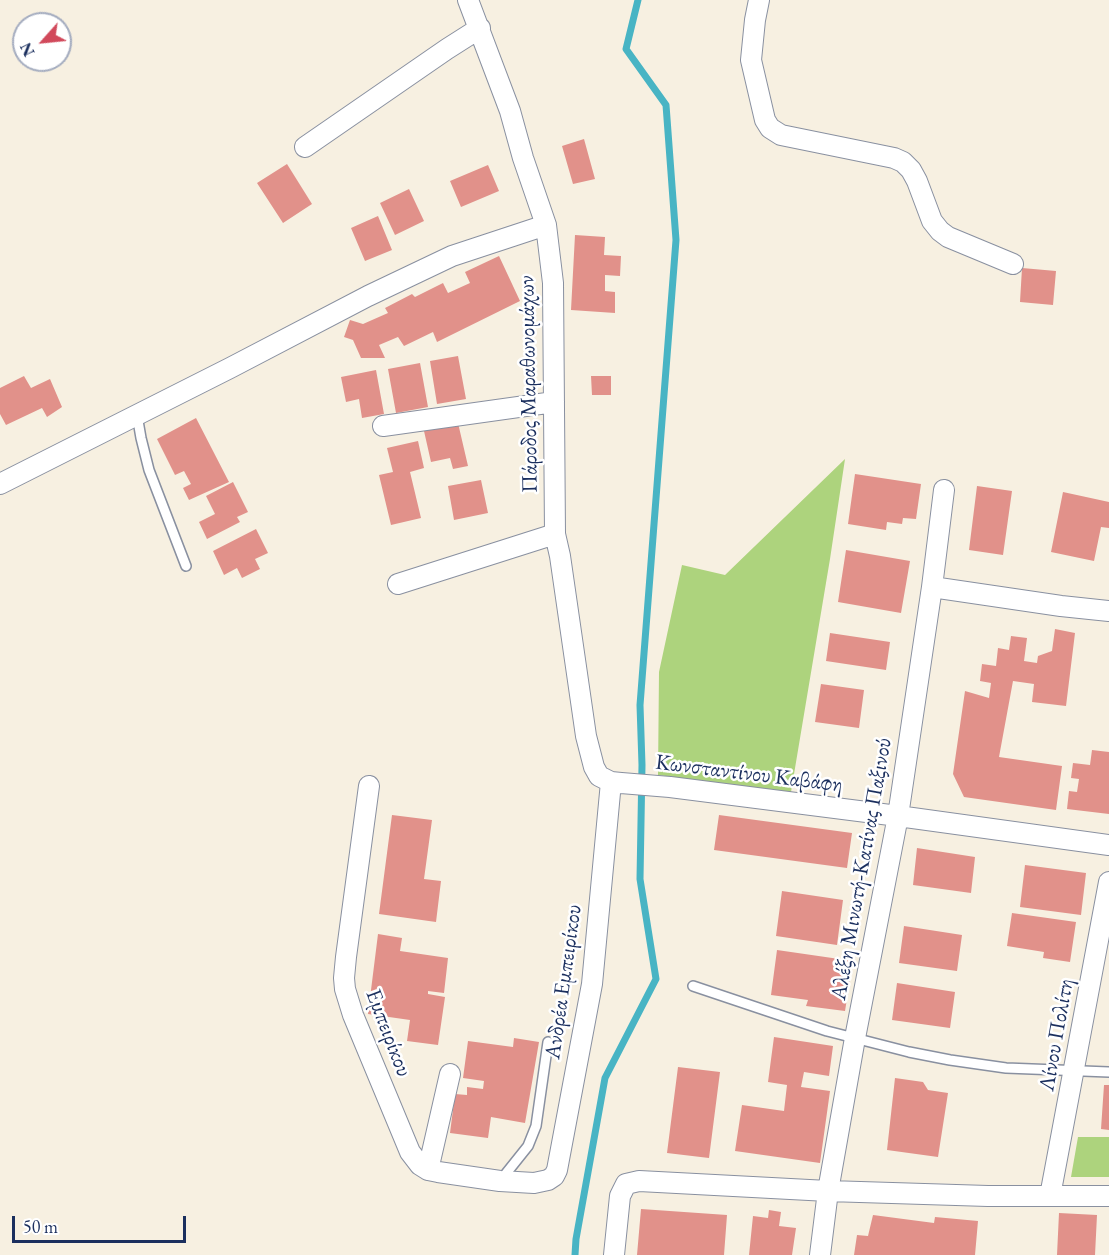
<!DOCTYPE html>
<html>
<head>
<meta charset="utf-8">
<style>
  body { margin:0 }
  #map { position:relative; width:1109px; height:1255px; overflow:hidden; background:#f7f0e1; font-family:"EB Garamond",serif }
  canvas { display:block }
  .north { position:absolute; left:12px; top:12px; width:60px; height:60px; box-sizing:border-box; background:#fff; border:2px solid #a4acbf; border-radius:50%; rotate:243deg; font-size:16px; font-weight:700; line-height:24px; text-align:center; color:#1b2f5e }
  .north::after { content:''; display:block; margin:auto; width:21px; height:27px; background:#d1495b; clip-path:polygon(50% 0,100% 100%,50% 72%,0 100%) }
  .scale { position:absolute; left:12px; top:1216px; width:174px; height:27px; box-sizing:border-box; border:3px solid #1b2f5e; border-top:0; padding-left:8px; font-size:18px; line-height:21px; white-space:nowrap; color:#1b2f5e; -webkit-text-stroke:4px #fff; paint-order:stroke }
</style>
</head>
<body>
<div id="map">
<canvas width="1109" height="1255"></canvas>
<div class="north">N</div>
<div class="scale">50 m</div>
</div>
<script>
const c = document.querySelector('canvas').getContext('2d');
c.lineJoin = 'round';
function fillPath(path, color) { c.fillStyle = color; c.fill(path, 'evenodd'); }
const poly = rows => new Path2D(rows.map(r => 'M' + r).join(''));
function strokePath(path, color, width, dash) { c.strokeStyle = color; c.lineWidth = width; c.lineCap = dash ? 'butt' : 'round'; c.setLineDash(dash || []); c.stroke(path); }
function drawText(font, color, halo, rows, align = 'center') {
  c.font = font + ' "EB Garamond",serif'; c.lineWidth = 5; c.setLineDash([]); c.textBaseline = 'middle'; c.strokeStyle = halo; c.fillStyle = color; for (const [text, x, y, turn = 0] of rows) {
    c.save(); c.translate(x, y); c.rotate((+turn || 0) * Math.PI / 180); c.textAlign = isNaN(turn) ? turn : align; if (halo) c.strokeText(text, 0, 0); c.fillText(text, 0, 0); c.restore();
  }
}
fillPath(poly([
  [845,459,830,559,791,792,658,775,659,672,682,565,725,575],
  [1078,1137,1109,1137,1109,1177,1071,1177]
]), '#add37d');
strokePath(poly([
  [575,1255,576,1239,605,1078,656,979,640,879,642,765,640,705,676,240,666,105,626,49,638,0]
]), '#48b4c4', 7);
fillPath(poly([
  [584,139,595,179,573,184,562,146],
  [287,164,312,204,283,223,257,183],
  [488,165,499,191,461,207,450,181],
  [409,189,424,221,395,235,380,203],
  [378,216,392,250,365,261,351,228],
  [575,235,605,237,604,255,621,256,620,276,605,275,605,291,615,292,615,313,571,310],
  [499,256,520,301,437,342,433,332,404,346,398,337,379,345,385,358,361,358,353,340,344,337,350,320,363,324,388,313,385,308,412,294,415,297,443,283,448,293,470,283,465,272],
  [1022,268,1056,271,1053,305,1020,302],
  [458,356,466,399,437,404,430,361],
  [420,363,428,407,396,413,388,369],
  [376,370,384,414,362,418,359,399,346,402,341,377],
  [24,376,31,388,50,379,62,407,47,417,42,408,6,425,0,414,0,388],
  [591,376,611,376,611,395,592,395],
  [196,418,229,482,189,500,183,488,191,484,184,471,175,475,157,439],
  [458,423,468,466,453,469,450,458,431,462,424,431],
  [418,441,424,468,410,472,421,518,391,525,379,475,393,472,387,448],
  [855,474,921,484,916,519,903,518,902,524,887,522,886,530,848,524],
  [481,480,488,513,454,520,448,486],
  [233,482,248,512,237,517,240,522,207,539,199,522,215,514,206,496],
  [977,486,1012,491,1003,555,969,550],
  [1063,492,1109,502,1109,528,1101,527,1094,561,1051,552],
  [256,529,268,553,255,559,260,569,242,578,237,568,224,575,213,551],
  [846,550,910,561,901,613,838,602],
  [1055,629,1075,633,1066,706,1032,702,1034,684,1013,681,999,757,1062,766,1056,810,964,797,953,774,965,691,989,698,991,683,980,681,982,664,996,666,998,648,1009,650,1011,636,1027,638,1024,661,1037,663,1038,656,1052,651],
  [830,633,890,642,886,670,826,661],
  [821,684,864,690,859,728,815,722],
  [1092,750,1109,752,1109,814,1067,809,1069,791,1077,792,1079,779,1071,778,1073,763,1090,765],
  [392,815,432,820,424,879,441,881,436,922,379,914],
  [719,815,852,833,847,868,714,850],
  [917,848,975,857,971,893,913,885],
  [1025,865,1086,873,1081,915,1020,907],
  [782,891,843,900,837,945,776,936],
  [1012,913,1076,922,1070,962,1043,958,1044,952,1007,946],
  [904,926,962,935,957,971,899,963],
  [378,934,402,938,400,951,448,958,444,993,428,991,428,994,445,997,438,1045,407,1041,410,1020,368,1014],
  [777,950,853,961,845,1011,806,1006,808,1000,771,995],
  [897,983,955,992,950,1028,892,1020],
  [774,1037,833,1046,829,1076,804,1072,801,1087,830,1091,820,1163,735,1151,742,1105,784,1111,787,1085,768,1082],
  [514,1038,539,1042,525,1123,491,1117,488,1138,450,1133,455,1094,467,1095,467,1087,483,1089,484,1081,463,1078,468,1041,513,1047],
  [678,1067,720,1072,709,1158,667,1153],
  [895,1078,923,1082,928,1090,948,1093,938,1157,887,1150],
  [1104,1085,1109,1085,1109,1130,1101,1129],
  [641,1209,727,1215,724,1255,637,1255],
  [769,1210,781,1212,779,1226,796,1228,792,1255,749,1255,753,1216,768,1218],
  [1059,1213,1097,1215,1095,1255,1057,1255],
  [873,1215,934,1223,935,1217,978,1221,975,1255,854,1255,857,1235,868,1236]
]), '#e1918a');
const service = poly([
  [137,415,141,438,149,470,186,566],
  [693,986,827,1031,909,1052,950,1060,1006,1068,1109,1072],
  [500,1181,528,1146,536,1126,548,1042]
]);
const minor = poly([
  [468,0,510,111,523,158,546,225,553,283,555,534,560,556,586,736,594,767,599,776,611,782,621,783,670,787,898,816,1109,845],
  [759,0,755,20,751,60,765,120,770,128,781,135,894,158,903,162,911,170,917,181,932,221,940,231,948,237,1013,264],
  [305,147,447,49,480,28],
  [383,426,554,402],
  [0,484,230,368,368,296,452,256,546,225],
  [398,584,555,534],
  [932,587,1061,606,1109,611],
  [369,786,346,957,344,978,345,989,353,1015,410,1152,420,1165,428,1170,438,1172,500,1181,534,1183,548,1180,554,1176,557,1170,592,984,611,782],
  [428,1170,450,1074],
  [1050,1196,1109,882],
  [614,1255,620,1196,626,1184,639,1181,828,1191,988,1196,1109,1196],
  [820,1255,828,1191,855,1038,898,816,932,587,944,490]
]);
strokePath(service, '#8990a0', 12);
strokePath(minor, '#8990a0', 22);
strokePath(service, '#fff', 9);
strokePath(minor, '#fff', 20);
drawText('22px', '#1b2f5e', '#fff', [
  ["Πάροδος Μαραθωνομάχων",529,384,-91],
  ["Κωνσταντίνου Καβάφη",749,774,7],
  ["Αλέξη Μινωτή-Κατίνας Παξινού",862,869,-80],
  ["Ανδρέα Εμπειρίκου",564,982,-82],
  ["Εμπειρίκου",388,1033,69],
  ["Λίνου Πολίτη",1057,1035,-80]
]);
</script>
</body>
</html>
